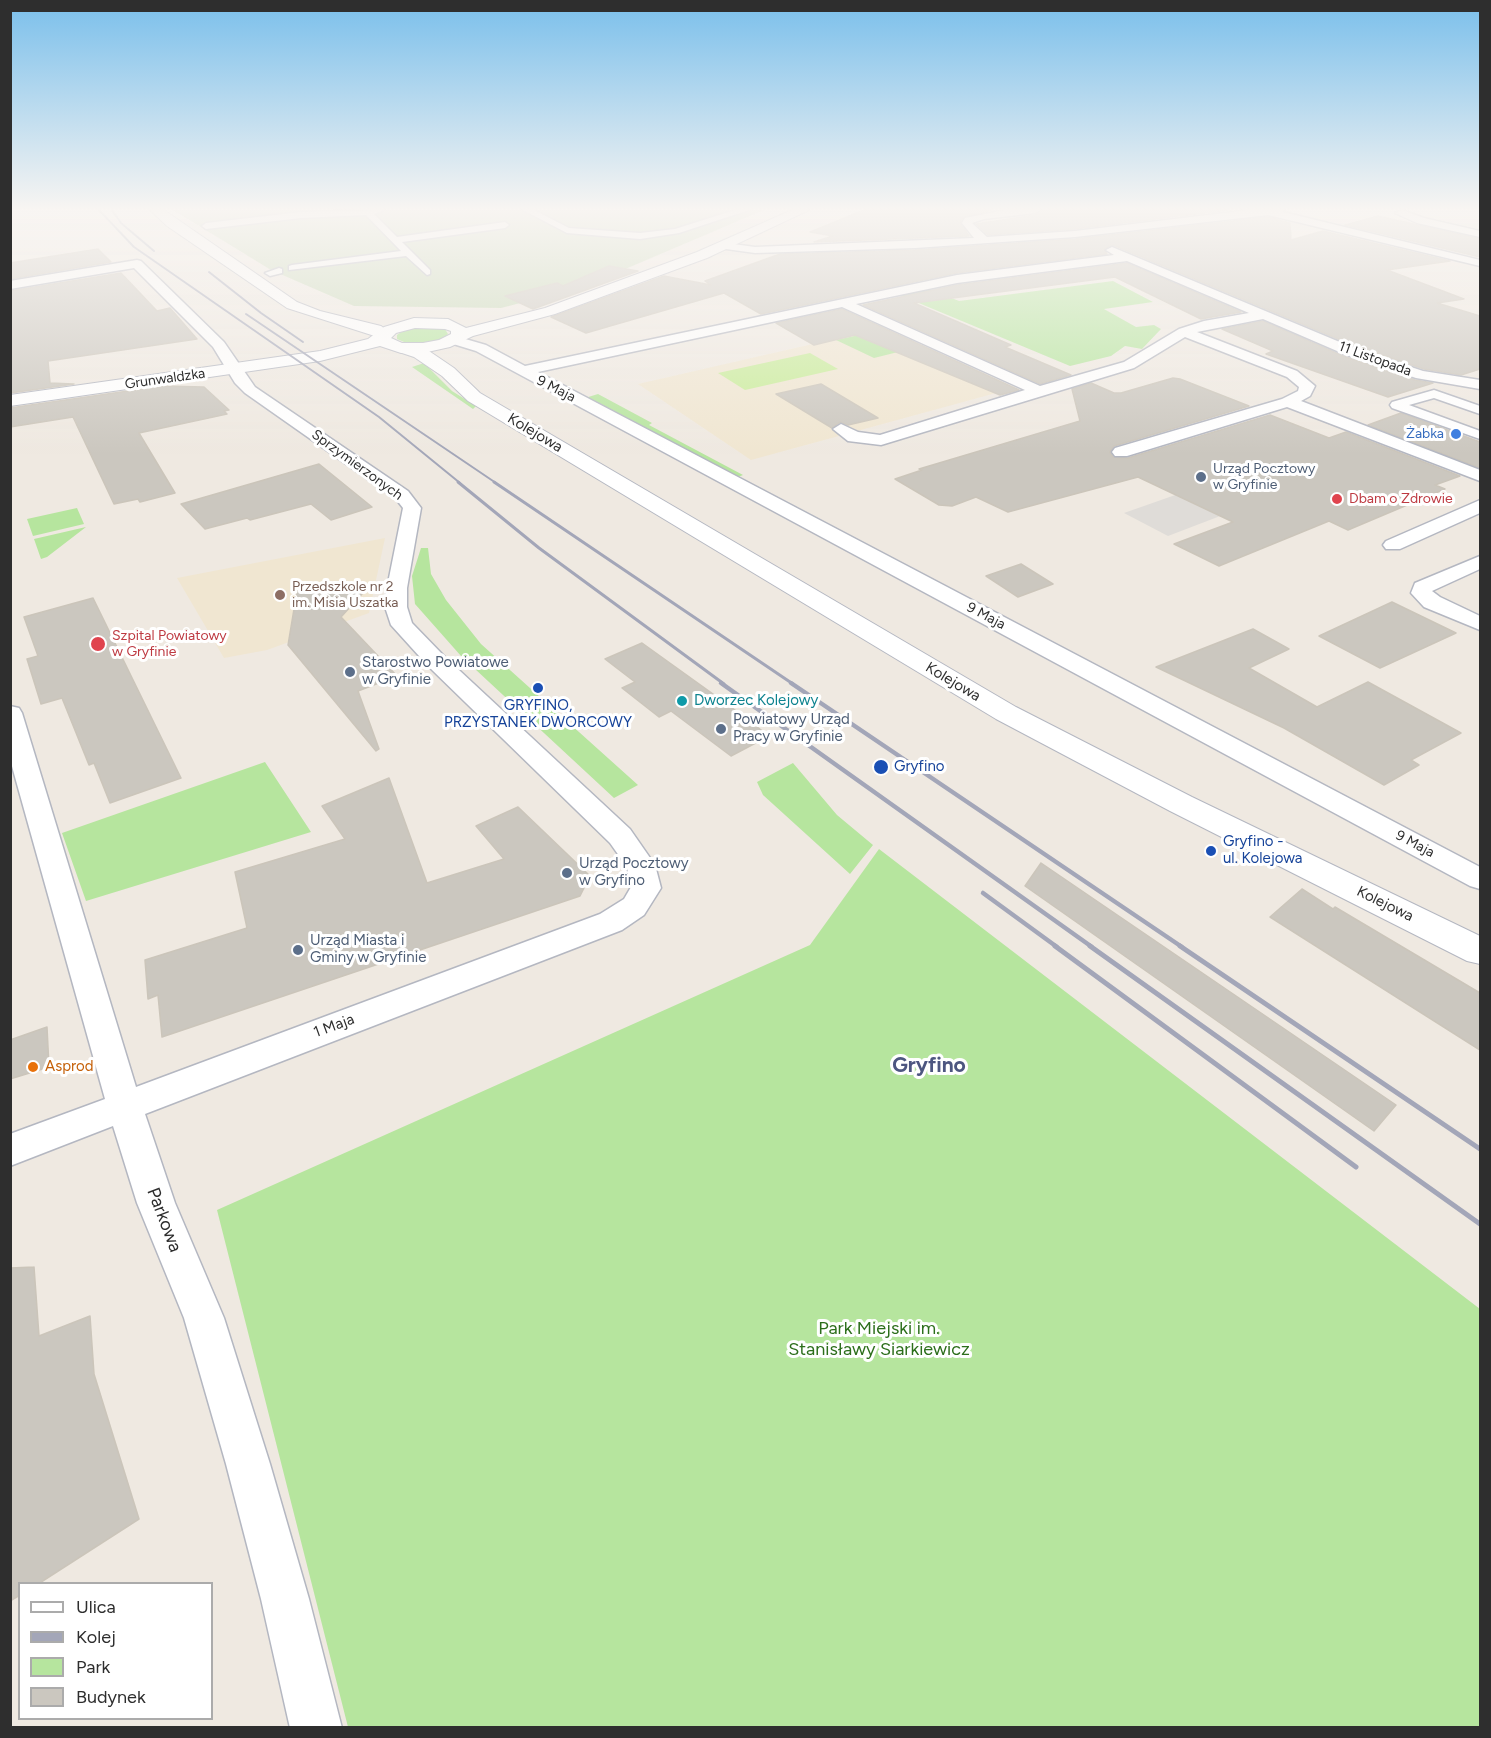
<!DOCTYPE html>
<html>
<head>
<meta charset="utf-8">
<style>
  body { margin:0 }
  #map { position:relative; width:1491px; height:1738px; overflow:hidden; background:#efe9e1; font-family:Figtree,sans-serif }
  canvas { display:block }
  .frame { position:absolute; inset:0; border:12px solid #2e2e2e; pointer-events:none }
  .legend { position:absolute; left:18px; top:1582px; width:195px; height:138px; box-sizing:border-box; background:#fff; border:2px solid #ababab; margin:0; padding:8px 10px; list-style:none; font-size:18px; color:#2e2e2e }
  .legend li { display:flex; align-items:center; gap:12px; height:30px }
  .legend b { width:30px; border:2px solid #ababab }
</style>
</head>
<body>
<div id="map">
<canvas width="1491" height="1738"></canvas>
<div class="frame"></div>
<ul class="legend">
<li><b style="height:8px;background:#fff"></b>Ulica</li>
<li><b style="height:8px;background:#a3a6b8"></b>Kolej</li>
<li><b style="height:16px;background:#b6e59e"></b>Park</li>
<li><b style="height:16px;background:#cbc7bf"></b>Budynek</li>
</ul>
</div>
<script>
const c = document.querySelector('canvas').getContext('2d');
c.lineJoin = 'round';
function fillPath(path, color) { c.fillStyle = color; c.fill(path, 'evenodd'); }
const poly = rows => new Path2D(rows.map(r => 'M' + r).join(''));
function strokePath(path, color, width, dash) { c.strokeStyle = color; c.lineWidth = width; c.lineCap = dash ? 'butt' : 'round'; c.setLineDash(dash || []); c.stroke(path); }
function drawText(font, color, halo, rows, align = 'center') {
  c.font = font + ' Figtree,sans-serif'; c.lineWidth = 6; c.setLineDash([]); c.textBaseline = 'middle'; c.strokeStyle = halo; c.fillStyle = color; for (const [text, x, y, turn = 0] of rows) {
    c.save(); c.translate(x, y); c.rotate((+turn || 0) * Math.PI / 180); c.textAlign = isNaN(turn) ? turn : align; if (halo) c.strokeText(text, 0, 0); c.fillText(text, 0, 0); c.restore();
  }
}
fillPath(poly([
  [878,329,1007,390,751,460,638,384],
  [385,538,369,613,267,650,224,658,177,578]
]), '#f0e6d1');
fillPath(poly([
  [1113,281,1153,302,1104,309,1136,327,1154,325,1161,329,1142,349,1125,346,1111,356,1070,366,897,294,925,287,959,301],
  [421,327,439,327,445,329,448,334,443,339,422,343,404,342,397,339,397,335,404,330],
  [859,335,898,352,874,358,836,340],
  [424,363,452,391,476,406,473,409,412,367],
  [598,394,652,423,649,425,743,475,738,477,585,398],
  [77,508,84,524,33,536,27,519],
  [86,527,47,557,41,559,34,539],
  [421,548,428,548,431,574,446,600,481,644,638,785,614,798,461,656,415,604,412,576],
  [265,762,311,832,86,901,62,833],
  [793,763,837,815,873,845,850,874,763,795,757,782],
  [879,849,1480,1309,1480,1727,348,1727,217,1210,810,945]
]), '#b6e59e');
fillPath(poly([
  [173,210,764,210,583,287,501,308,354,306,271,270]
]), '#c8d9b8');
fillPath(poly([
  [810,353,838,369,745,390,718,373]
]), '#c9ec9a');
fillPath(poly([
  [1275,460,1317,479,1168,536,1124,513]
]), '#dfdcd8');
const building = poly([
  [864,210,992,210,963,217,960,223,969,236,814,242,833,236,810,232,864,210],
  [1042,210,1228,210,1075,229,988,235,976,224,1035,215,1042,210],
  [1378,216,1480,239,1480,257,1345,225,1378,216],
  [1268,217,1290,223,1291,240,1323,231,1450,261,1387,270,1464,299,1437,303,1480,316,1480,369,1461,375,1424,369,1355,346,1113,245,1104,249,1107,254,957,273,761,314,724,293,586,333,551,317,664,276,711,285,705,281,780,254,915,250,1075,239,1268,217],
  [98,249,111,262,10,279,10,263,98,249],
  [1127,263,1241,312,1201,319,1115,277,914,303,1011,345,1005,347,1071,375,1040,384,863,305,957,285,1127,263],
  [609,266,638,271,533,309,505,296,557,283,563,286,609,266],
  [121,273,157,311,170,308,197,339,48,361,50,383,74,384,10,393,10,291,121,273],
  [842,309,1019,390,1000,395,855,335,814,345,776,323,842,309],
  [1263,321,1343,356,1415,380,1433,383,1388,397,1266,354,1273,351,1222,329,1263,321],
  [1173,378,1180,379,1249,406,1114,446,1110,452,1113,457,1128,458,1270,415,1329,438,1346,432,1460,476,1435,485,1445,489,1348,530,1329,521,1219,566,1174,544,1233,522,1138,477,1008,512,976,497,952,506,939,505,895,479,922,470,919,469,1080,421,1072,389,1091,383,1114,393,1121,393,1173,378],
  [821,384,878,418,848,425,840,422,832,428,776,394,821,384],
  [163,386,204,387,229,410,224,411,227,414,139,433,175,493,140,502,138,499,114,504,73,417,10,427,10,408,163,386],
  [1401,413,1480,442,1480,468,1368,425,1401,413],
  [319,464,372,507,331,520,311,504,250,520,247,518,205,529,181,504,319,464],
  [1021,564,1053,584,1018,597,986,576,1021,564],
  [371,584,341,617,397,676,358,691,379,749,376,751,288,645,297,591,371,584],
  [93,598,181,778,110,803,94,763,89,765,62,698,41,704,27,659,38,656,24,617,93,598],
  [1392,602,1456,633,1380,668,1319,636,1392,602],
  [1253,629,1289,649,1249,668,1317,707,1368,682,1461,733,1411,760,1419,765,1384,785,1284,728,1156,667,1253,629],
  [642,643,727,704,769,736,731,756,671,711,659,717,622,688,635,682,605,659,642,643],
  [389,778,427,883,504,859,476,826,518,807,590,876,580,896,162,1037,158,995,148,999,145,960,247,928,235,872,345,839,322,806,389,778],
  [1041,863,1396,1105,1374,1131,1025,886,1041,863],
  [1302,889,1333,909,1335,907,1480,993,1480,1050,1270,917,1302,889],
  [47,1027,49,1067,10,1079,10,1040,47,1027],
  [34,1267,39,1336,90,1316,94,1374,139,1519,38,1584,20,1584,20,1595,10,1601,10,1268,34,1267]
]);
fillPath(building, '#cbc7bf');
strokePath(building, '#cbc5ba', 1.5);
const pedestrian = poly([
  [384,210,374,214,397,237,505,222,509,225,505,228,402,242,430,270,430,274,427,275,406,256,289,270,289,266,292,265,401,251,366,215,301,218,206,229,202,226,206,223,301,212,384,210],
  [523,210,534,210,569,228,640,233,675,229,735,210,749,210,679,233,640,239,567,233,523,210],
  [279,268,282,269,282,273,270,276,265,273,279,268],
  [1434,390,1480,406,1480,414,1434,398,1409,405,1480,431,1480,439,1392,408,1390,405,1392,402,1434,390]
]);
const minor = poly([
  [1005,210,1040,210,1035,213,984,219,972,223,987,237,1075,231,1249,210,1284,210,1283,212,1480,260,1480,266,1268,215,1075,237,915,248,755,253,726,249,720,246,726,243,755,247,974,238,962,223,965,218,1005,210],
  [1402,210,1424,218,1480,231,1480,237,1417,223,1395,213,1402,210],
  [1112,247,1354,348,1423,371,1480,380,1480,389,1416,378,1344,354,1263,319,1197,332,1297,371,1315,386,1310,396,1301,401,1480,470,1480,481,1287,407,1127,456,1115,456,1112,452,1115,448,1282,399,1298,391,1299,387,1287,377,1185,337,1134,368,881,445,848,441,833,429,841,424,858,432,880,435,1025,390,842,307,538,372,1480,867,1480,889,1470,886,476,351,450,343,448,340,455,336,486,345,525,366,957,275,1114,255,1106,250,1112,247],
  [1127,261,1249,313,1204,321,1179,329,1124,362,1040,386,856,304,957,283,1127,261],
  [137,260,141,261,224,342,255,387,408,491,421,508,407,588,407,607,412,623,445,657,630,829,655,865,661,888,644,915,622,930,145,1114,175,1203,224,1318,270,1464,309,1599,342,1728,290,1728,261,1599,226,1464,184,1318,137,1203,113,1126,10,1166,10,1134,105,1099,10,759,10,706,19,708,22,713,136,1087,600,914,624,899,631,887,627,867,610,843,429,667,391,625,385,607,387,588,403,508,396,499,245,393,235,383,213,347,134,268,10,289,10,281,137,260],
  [1480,500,1480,513,1400,549,1386,549,1383,545,1386,541,1480,500],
  [1480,556,1480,569,1432,591,1440,597,1480,616,1480,630,1424,607,1411,593,1415,583,1480,556]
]);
const tertiary = poly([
  [150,210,164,210,297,302,320,311,381,326,392,334,384,339,287,308,167,226,150,210],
  [408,344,426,349,454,368,480,393,1016,707,1192,797,1480,936,1480,964,1467,961,1170,811,996,719,468,401,442,376,414,357,402,353,400,349,408,344]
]);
const secondary = poly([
  [792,210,809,210,707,258,555,314,473,336,450,347,423,353,401,353,380,346,320,361,10,406,10,395,320,351,368,339,384,327,414,318,448,319,466,328,545,308,697,252,792,210],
  [415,328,445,329,451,331,451,334,439,340,423,343,402,343,391,338,396,333,415,328]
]);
strokePath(pedestrian, '#b4b7c1', 3);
strokePath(minor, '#b4b7c1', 3);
strokePath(tertiary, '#b4b7c1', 2);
strokePath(secondary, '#b4b7c1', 2);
fillPath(pedestrian, '#fff');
fillPath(minor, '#fff');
fillPath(tertiary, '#fff');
fillPath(secondary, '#fff');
strokePath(poly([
  [99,210,134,247,379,417,460,483],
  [112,210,121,223,154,251],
  [209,272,261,313,303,342],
  [246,314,496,483]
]), '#a3a6b8', 2);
strokePath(poly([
  [458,482,539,548,724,684],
  [494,482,793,684]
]), '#a3a6b8', 3);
strokePath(poly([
  [721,683,1092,947],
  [791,683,1182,947],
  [983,893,1057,947]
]), '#a3a6b8', 4.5);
strokePath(poly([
  [1055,946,1356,1167],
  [1090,946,1480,1224],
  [1180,946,1480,1149]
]), '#a3a6b8', 5);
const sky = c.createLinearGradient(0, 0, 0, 454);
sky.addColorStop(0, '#7abfeb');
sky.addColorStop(0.46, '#f8f5f2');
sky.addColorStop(1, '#f8f5f200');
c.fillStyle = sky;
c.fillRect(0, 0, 1491, 454);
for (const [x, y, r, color] of [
  [1456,434,6,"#3f7fe0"],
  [1201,477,6,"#5c6f8a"],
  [1337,499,6,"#e0444e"],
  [280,595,6,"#8d6e63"],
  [98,644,8,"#e0444e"],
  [350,672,6,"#5c6f8a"],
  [538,688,6,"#1a4fb4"],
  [682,701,6,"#0f9aa8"],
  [721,729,6,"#5c6f8a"],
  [881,767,8,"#1a4fb4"],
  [1211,851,6,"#1a4fb4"],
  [567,873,6,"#5c6f8a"],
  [298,950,6,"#5c6f8a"],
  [33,1067,6,"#e8710a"]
]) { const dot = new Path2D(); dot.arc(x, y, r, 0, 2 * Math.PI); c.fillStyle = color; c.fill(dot); strokePath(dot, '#fff', 2); }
drawText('14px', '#2e2e2e', '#fff', [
  ["11 Listopada",1375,359,20],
  ["Grunwaldzka",165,379,-8],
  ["9 Maja",556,389,27],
  ["Sprzymierzonych",357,465,36],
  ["9 Maja",986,616,28],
  ["9 Maja",1415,844,28]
]);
drawText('14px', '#366cbe', '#fff', [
  ["Żabka",1444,434]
], 'right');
drawText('14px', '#4e5e75', '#fff', [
  ["Urząd Pocztowy",1213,469],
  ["w Gryfinie",1213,485]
], 'left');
drawText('14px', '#be3a42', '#fff', [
  ["Dbam o Zdrowie",1349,499],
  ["Szpital Powiatowy",112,636],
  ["w Gryfinie",112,652]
], 'left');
drawText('14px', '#785e54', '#fff', [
  ["Przedszkole nr 2",292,587],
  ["im. Misia Uszatka",292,603]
], 'left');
drawText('15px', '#2e2e2e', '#fff', [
  ["Kolejowa",535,433,31],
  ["Kolejowa",953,682,31],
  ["Kolejowa",1385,904,26],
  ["1 Maja",334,1026,-20]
]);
drawText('15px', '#4e5e75', '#fff', [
  ["Starostwo Powiatowe",362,663],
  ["w Gryfinie",362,680],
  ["Powiatowy Urząd",733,720],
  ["Pracy w Gryfinie",733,737],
  ["Urząd Pocztowy",579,864],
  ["w Gryfino",579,881],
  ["Urząd Miasta i",310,941],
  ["Gminy w Gryfinie",310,958]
], 'left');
drawText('15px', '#0d838f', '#fff', [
  ["Dworzec Kolejowy",694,701]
], 'left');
drawText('15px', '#164399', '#fff', [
  ["GRYFINO,",538,706,"center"],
  ["PRZYSTANEK DWORCOWY",538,723,"center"],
  ["Gryfino",894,767],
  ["Gryfino -",1223,842],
  ["ul. Kolejowa",1223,859]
], 'left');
drawText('15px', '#c56008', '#fff', [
  ["Asprod",45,1067]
], 'left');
drawText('18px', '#2e2e2e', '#fff', [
  ["Parkowa",164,1220,69]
]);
drawText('18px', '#2c6e1b', '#fff', [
  ["Park Miejski im.",879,1329],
  ["Stanisławy Siarkiewicz",879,1350]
]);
drawText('bold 21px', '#4d5680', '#fff', [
  ["Gryfino",929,1066]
]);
</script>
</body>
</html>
